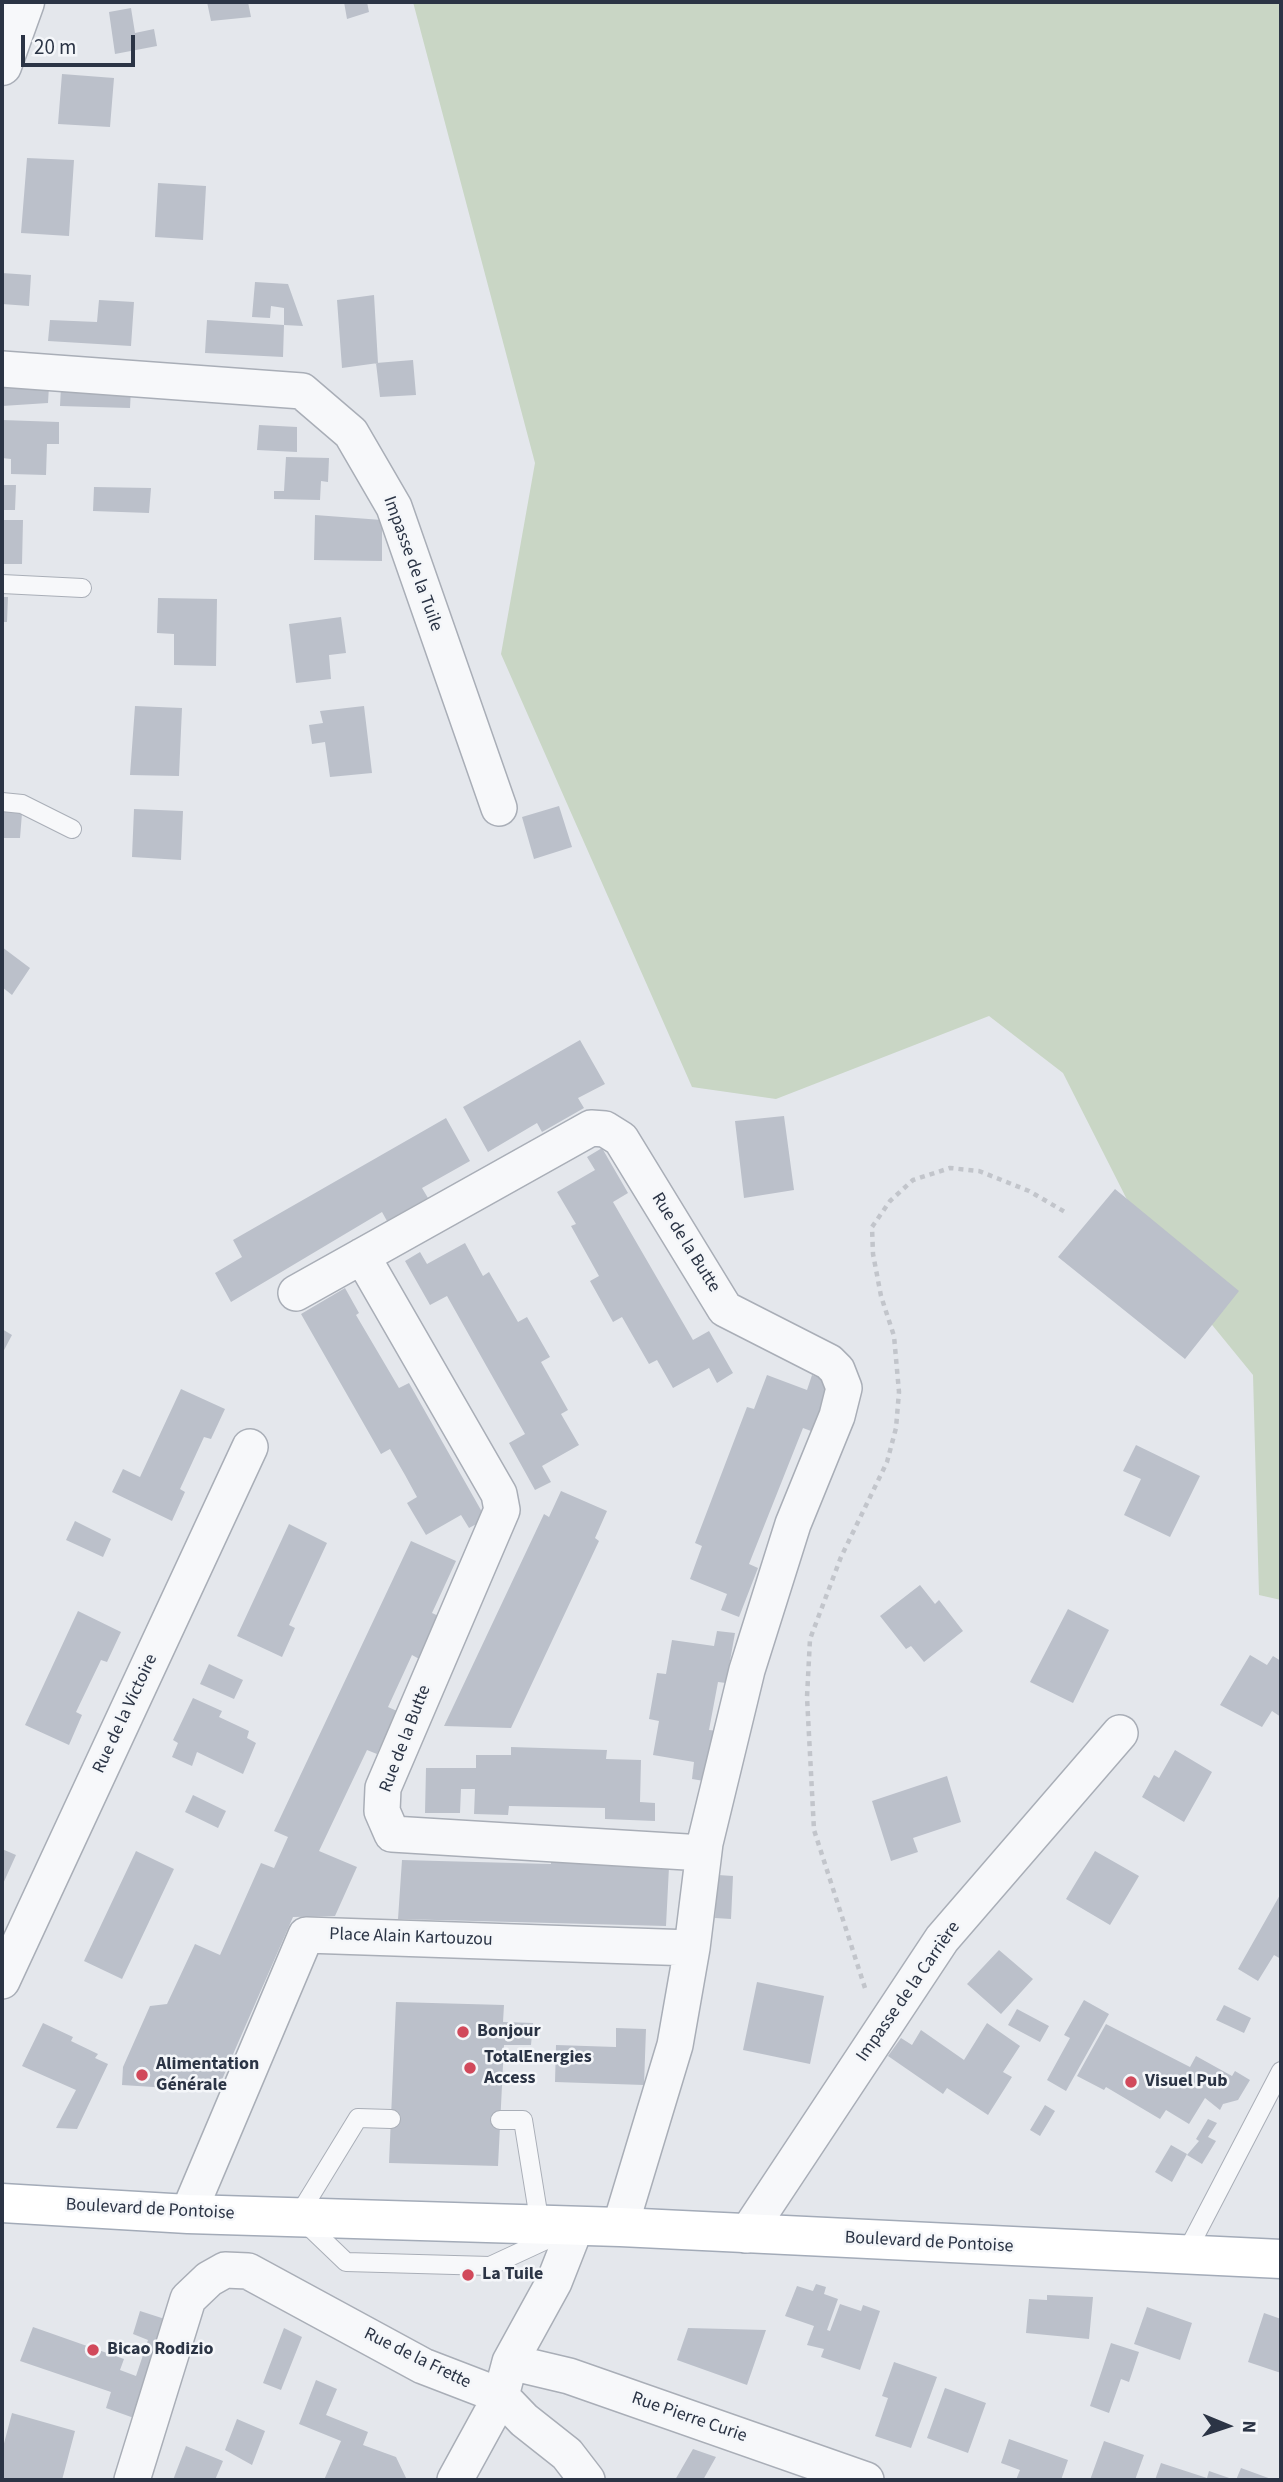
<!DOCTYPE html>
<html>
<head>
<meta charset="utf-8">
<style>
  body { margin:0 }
  #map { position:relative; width:1283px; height:2482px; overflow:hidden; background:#e4e7ec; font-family:"Source Sans 3",sans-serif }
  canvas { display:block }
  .frame { position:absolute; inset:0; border:4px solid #2b3445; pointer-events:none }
  .north { position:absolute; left:1192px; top:2391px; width:70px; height:70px; -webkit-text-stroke:5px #f4f6f9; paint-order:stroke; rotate:92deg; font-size:19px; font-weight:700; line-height:28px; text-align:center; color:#2b3445 }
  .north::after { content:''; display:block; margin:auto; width:24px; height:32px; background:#2b3445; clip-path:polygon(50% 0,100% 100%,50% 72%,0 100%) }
  .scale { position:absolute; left:21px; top:35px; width:114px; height:32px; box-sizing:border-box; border:4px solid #2b3445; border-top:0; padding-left:9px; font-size:21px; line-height:24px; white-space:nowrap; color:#2b3445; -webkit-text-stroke:5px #f4f6f9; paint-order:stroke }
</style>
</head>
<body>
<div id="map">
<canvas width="1283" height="2482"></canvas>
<div class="frame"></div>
<div class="north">N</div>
<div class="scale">20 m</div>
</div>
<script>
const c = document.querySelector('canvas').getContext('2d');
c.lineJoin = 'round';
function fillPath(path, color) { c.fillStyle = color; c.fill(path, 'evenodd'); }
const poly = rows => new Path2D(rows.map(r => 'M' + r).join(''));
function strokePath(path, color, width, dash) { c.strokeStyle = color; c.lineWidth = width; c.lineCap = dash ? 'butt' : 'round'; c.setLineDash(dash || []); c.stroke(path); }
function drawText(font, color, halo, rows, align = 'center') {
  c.font = font + ' "Source Sans 3",sans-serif'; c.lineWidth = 5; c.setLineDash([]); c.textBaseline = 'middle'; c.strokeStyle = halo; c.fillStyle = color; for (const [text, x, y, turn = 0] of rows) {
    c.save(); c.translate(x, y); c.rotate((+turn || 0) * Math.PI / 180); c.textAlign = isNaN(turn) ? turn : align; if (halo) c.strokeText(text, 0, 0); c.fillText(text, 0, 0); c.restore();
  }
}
fillPath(poly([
  [413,2,1281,2,1281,1600,1259,1595,1253,1375,1155,1255,1063,1073,989,1016,776,1099,692,1087,501,654,535,463]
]), '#c9d6c5');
fillPath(poly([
  [207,2,248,2,251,17,211,21],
  [344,2,367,2,369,12,347,19],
  [131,8,135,33,154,29,157,46,115,54,109,12],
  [62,74,114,78,110,127,58,124],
  [27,158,74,160,69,236,21,233],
  [158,183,206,186,203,240,155,237],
  [2,273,31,275,29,306,2,304],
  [255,282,288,284,303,326,284,325,284,308,271,306,270,318,252,317],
  [374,295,378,363,342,368,337,300],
  [99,300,134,302,131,346,48,341,50,320,97,322],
  [207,320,284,325,283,357,205,353],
  [413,360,416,395,380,397,376,363],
  [2,379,49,386,48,403,2,406],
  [61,386,131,388,130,408,60,406],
  [2,420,59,422,59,444,47,444,46,475,11,474,11,459,2,458],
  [259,425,297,427,297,452,257,450],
  [286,457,329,458,328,482,321,481,320,500,274,499,274,491,284,491],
  [2,485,16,485,15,510,2,510],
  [94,487,151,488,149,513,93,511],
  [315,515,382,520,382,561,314,560],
  [2,520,23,520,22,564,2,564],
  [2,597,8,597,7,622,2,622],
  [158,598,217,599,216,666,174,665,174,634,157,633],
  [341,617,346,653,329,655,331,679,296,683,289,624],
  [135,706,182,708,179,776,130,775],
  [364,706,372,773,330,777,325,742,312,744,309,725,323,723,320,711],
  [559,806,572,847,534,859,522,817],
  [134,809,183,811,181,860,132,857],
  [2,811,22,813,20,838,2,838],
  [2,947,30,968,12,995,2,987],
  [580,1040,605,1084,578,1098,584,1108,542,1132,537,1123,488,1152,463,1107],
  [784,1116,794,1190,744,1198,735,1121],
  [446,1118,470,1161,422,1188,428,1198,387,1221,382,1212,231,1302,215,1273,242,1257,233,1240],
  [602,1148,628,1193,613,1202,642,1252,693,1340,709,1331,733,1373,717,1383,709,1368,673,1388,657,1360,649,1364,622,1317,613,1322,590,1281,599,1276,571,1226,576,1224,557,1192,595,1170,587,1157],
  [1115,1189,1239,1291,1185,1359,1058,1257],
  [465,1243,483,1276,489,1272,518,1322,527,1317,550,1357,541,1362,568,1410,561,1414,579,1445,542,1466,551,1482,535,1490,509,1443,525,1434,487,1367,447,1296,430,1305,405,1261,420,1252,427,1264],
  [345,1288,359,1313,356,1315,399,1388,409,1383,486,1519,469,1528,461,1515,426,1535,407,1503,417,1497,405,1475,390,1449,381,1454,301,1314],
  [2,1329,12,1335,2,1354],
  [767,1375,807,1390,812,1375,831,1382,811,1431,803,1428,749,1564,758,1568,739,1617,721,1610,727,1594,690,1579,702,1546,695,1543,747,1407,754,1409],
  [181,1389,225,1409,211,1439,204,1437,180,1489,185,1492,172,1521,112,1492,123,1469,140,1477],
  [1136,1445,1200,1476,1170,1537,1124,1515,1141,1479,1123,1471],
  [561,1491,607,1511,595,1538,599,1541,511,1728,444,1726,544,1514,549,1517],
  [75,1521,111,1539,103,1557,66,1540],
  [289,1524,327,1543,289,1625,295,1628,282,1657,237,1636],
  [411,1541,456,1561,432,1613,441,1617,421,1660,412,1655,388,1707,397,1711,377,1754,367,1750,319,1851,357,1867,335,1916,293,1917,217,2091,122,2085,123,2067,150,2006,167,2004,195,1944,220,1955,261,1863,274,1868,288,1837,274,1831],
  [920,1585,935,1604,939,1600,963,1631,924,1662,911,1646,906,1649,880,1616],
  [1068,1609,1109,1630,1073,1703,1030,1682],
  [78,1611,121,1632,107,1662,101,1660,76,1712,82,1715,69,1745,25,1725],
  [717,1631,735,1633,726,1683,718,1682,709,1730,718,1731,710,1782,692,1779,694,1762,653,1755,659,1721,649,1719,657,1673,666,1674,672,1640,714,1646],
  [1250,1655,1267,1665,1273,1656,1281,1661,1281,1717,1272,1711,1262,1727,1220,1705],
  [209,1664,243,1680,234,1699,200,1684],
  [193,1698,222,1711,219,1717,249,1731,247,1738,256,1743,243,1774,197,1752,192,1766,172,1757,178,1743,173,1740],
  [511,1747,607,1750,606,1759,641,1760,640,1802,655,1803,655,1821,605,1819,605,1808,509,1806,508,1815,474,1814,475,1789,461,1789,460,1813,425,1813,426,1768,476,1768,476,1755,511,1755],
  [1175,1750,1212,1772,1184,1822,1142,1797,1154,1775,1159,1778],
  [947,1776,961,1822,913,1838,918,1852,891,1861,872,1801],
  [193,1795,226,1811,218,1828,185,1812],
  [2,1849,16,1855,2,1886],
  [136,1851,174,1869,122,1979,84,1961],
  [1095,1851,1139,1876,1110,1925,1066,1899],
  [402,1860,551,1864,551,1861,669,1867,666,1926,398,1919],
  [718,1875,733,1876,731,1919,715,1918],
  [1281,1893,1281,1959,1274,1955,1258,1981,1238,1969],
  [999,1950,1033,1979,1001,2014,967,1984],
  [757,1982,824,1996,810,2064,743,2050],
  [1084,2000,1109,2014,1066,2091,1047,2080,1070,2038,1064,2035],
  [396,2002,504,2005,503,2022,533,2023,531,2045,504,2045,498,2166,389,2163],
  [1224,2005,1251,2018,1244,2033,1216,2020],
  [1017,2009,1049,2026,1040,2042,1008,2025],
  [43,2023,73,2037,71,2041,98,2054,95,2058,108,2064,77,2129,56,2128,76,2090,22,2066],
  [987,2023,1020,2046,1003,2072,1012,2077,988,2115,947,2088,943,2094,888,2056,901,2038,912,2045,921,2030,964,2060],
  [1106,2024,1190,2067,1196,2056,1232,2076,1235,2071,1250,2080,1238,2100,1223,2104,1220,2110,1205,2098,1189,2124,1166,2110,1160,2119,1106,2087,1104,2090,1077,2076],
  [616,2028,646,2029,644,2085,555,2082,556,2045,616,2047],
  [1045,2105,1055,2111,1040,2136,1030,2130],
  [1208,2119,1217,2123,1208,2137,1216,2141,1202,2164,1187,2155,1199,2141,1196,2139],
  [1171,2145,1187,2154,1172,2182,1155,2172],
  [816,2284,826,2287,824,2294,838,2299,827,2330,830,2331,840,2304,861,2311,863,2305,880,2311,860,2370,821,2357,824,2349,807,2345,814,2326,785,2316,797,2286,813,2291],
  [1047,2295,1093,2297,1089,2339,1026,2333,1029,2299,1047,2300],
  [1147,2307,1192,2323,1180,2360,1134,2344],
  [140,2311,171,2321,134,2418,106,2408,111,2392,20,2361,33,2327,124,2359,120,2370,136,2376,148,2340,133,2334],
  [1264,2313,1281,2319,1281,2373,1248,2362],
  [284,2328,302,2337,281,2390,263,2383],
  [688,2328,766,2330,747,2385,677,2360],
  [1111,2343,1139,2352,1129,2382,1121,2379,1109,2413,1090,2406],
  [894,2362,937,2377,911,2448,875,2436,888,2398,882,2396],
  [316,2380,337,2389,326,2415,368,2432,363,2445,396,2457,407,2480,324,2480,341,2441,299,2424],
  [945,2388,986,2403,968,2453,927,2438],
  [12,2413,75,2431,62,2480,2,2480,2,2451],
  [237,2419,265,2431,252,2465,225,2450],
  [1009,2439,1068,2460,1061,2480,1016,2480,1020,2470,1001,2463],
  [1104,2441,1144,2455,1135,2480,1090,2480],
  [186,2446,223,2461,215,2480,173,2480],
  [693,2449,716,2457,703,2480,675,2480],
  [1161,2463,1207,2478,1209,2471,1235,2480,1155,2480],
  [1241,2468,1274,2480,1236,2480]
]), '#bbc0ca');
const service = poly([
  [2,584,82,588],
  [2,802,22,804,72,829],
  [391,2119,358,2118,298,2216,346,2262,490,2266,559,2234],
  [500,2120,523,2120,540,2225],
  [1185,2255,1281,2071]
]);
const minor = poly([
  [2,369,302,391,351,433,394,507,499,808],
  [362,1256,499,1494,502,1510,383,1788,382,1811,392,1834,703,1853],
  [296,1293,591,1128,605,1129,621,1139,725,1309,829,1362,837,1370,844,1388,837,1416,793,1524,747,1670,705,1843,692,1948,675,2045,620,2227],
  [2,1981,250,1447],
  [188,2214,306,1935,692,1948],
  [746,2235,942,1939,1120,1733],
  [510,2362,569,2376,866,2480],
  [132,2480,188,2299,209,2279,225,2270,248,2271,423,2366,501,2396,524,2420,567,2454,587,2480],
  [455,2480,501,2396,510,2362,554,2282,576,2226]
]);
const tertiary = poly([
  [2,66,25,2]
]);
const primary = poly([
  [2,2203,188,2214,620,2227,1281,2259]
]);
strokePath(service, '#a9aeb7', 20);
strokePath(minor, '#a9aeb7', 38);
strokePath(tertiary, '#a9aeb7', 41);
strokePath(primary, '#a3abb8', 41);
strokePath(poly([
  [865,1988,814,1830,807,1697,810,1639,841,1557,887,1462,896,1428,899,1392,894,1336,881,1296,873,1254,872,1227,890,1201,913,1180,950,1168,979,1171,1029,1191,1065,1212]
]), '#c2c5cb', 4.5, [5, 5]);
strokePath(service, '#f7f8fa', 18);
strokePath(minor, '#f7f8fa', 35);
strokePath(tertiary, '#f7f8fa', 38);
strokePath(primary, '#fff', 38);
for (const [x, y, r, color] of [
  [463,2032,7,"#d1495b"],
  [470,2068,7,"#d1495b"],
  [142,2075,7,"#d1495b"],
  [1131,2082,7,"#d1495b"],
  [468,2275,7,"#d1495b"],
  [93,2350,7,"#d1495b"]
]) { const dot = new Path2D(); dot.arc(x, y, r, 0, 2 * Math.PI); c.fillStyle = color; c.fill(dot); strokePath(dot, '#f4f6f9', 2.5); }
drawText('18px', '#2b3445', '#f4f6f9', [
  ["Impasse de la Tuile",412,564,70],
  ["Rue de la Butte",685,1243,58],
  ["Rue de la Victoire",126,1714,-65],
  ["Rue de la Butte",406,1739,-69],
  ["Place Alain Kartouzou",411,1938,2],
  ["Impasse de la Carrière",909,1992,-55],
  ["Boulevard de Pontoise",150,2210,3],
  ["Boulevard de Pontoise",929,2243,3],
  ["Rue de la Frette",417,2359,26],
  ["Rue Pierre Curie",689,2418,19]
]);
drawText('bold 18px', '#2b3445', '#f4f6f9', [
  ["Bonjour",477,2032],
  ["TotalEnergies",484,2058],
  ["Access",484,2079],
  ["Alimentation",156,2065],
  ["Générale",156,2086],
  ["Visuel Pub",1145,2082],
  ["La Tuile",482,2275],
  ["Bicao Rodizio",107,2350]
], 'left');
</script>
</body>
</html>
